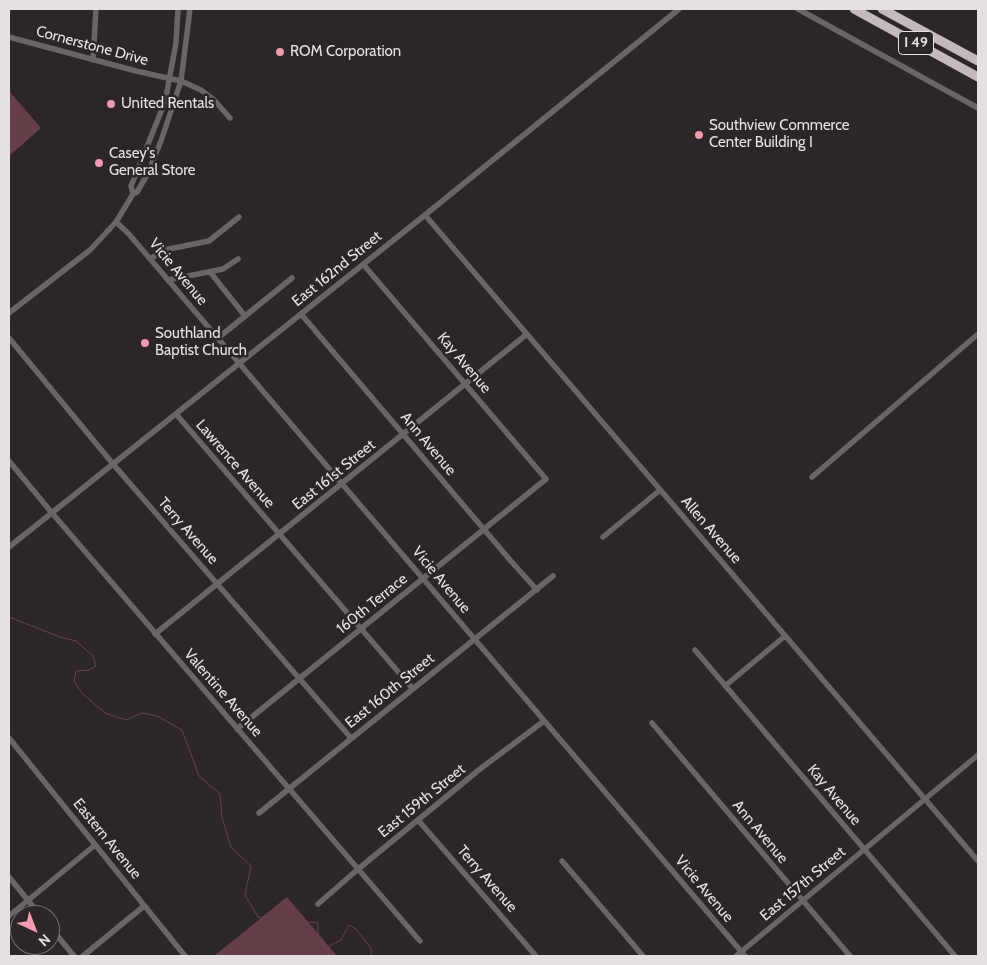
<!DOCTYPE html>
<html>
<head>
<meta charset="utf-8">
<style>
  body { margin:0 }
  #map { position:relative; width:987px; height:965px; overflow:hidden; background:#2d2628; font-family:Cabin,sans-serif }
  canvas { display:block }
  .frame { position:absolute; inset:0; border:10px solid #e5e0e1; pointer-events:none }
  .north { position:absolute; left:10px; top:905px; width:50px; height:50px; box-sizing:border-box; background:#2d2628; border:1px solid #777072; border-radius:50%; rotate:137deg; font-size:14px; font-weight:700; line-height:20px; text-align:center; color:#e5e0e1 }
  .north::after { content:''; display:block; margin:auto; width:18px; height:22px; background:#f29ab0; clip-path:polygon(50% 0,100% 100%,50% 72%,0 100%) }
</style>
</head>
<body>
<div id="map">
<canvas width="987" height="965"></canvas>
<div class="frame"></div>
<div class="north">N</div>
</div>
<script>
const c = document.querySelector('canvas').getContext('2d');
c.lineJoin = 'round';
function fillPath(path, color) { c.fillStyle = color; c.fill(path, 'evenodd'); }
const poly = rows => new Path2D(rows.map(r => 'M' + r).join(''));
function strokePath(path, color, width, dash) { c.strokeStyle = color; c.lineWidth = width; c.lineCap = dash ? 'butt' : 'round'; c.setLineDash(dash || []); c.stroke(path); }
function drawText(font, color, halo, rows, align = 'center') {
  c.font = font + ' Cabin,sans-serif'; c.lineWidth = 5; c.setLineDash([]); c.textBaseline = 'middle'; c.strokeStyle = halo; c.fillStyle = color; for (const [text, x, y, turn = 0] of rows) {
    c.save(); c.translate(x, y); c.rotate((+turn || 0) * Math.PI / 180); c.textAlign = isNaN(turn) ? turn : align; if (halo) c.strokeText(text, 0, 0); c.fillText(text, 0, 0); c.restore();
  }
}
fillPath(poly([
  [9,91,41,128,9,156],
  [287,897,337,956,214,956]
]), '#663e48');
strokePath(poly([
  [9,617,60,637,76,641,93,656,96,666,89,670,76,671,74,682,83,694,105,713,126,720,142,713,157,716,182,730,199,776,220,794,222,817,231,847,251,866,245,895,258,917,318,923,318,935,325,948,341,940,349,925,356,929,372,950,371,956]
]), '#60454d', 1);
strokePath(poly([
  [798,9,978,108],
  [9,37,136,71,181,81,201,90,214,100,230,118],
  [93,60,96,9],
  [133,194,131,186,165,102,176,43,178,9],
  [425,215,978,861],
  [116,222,128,233,745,956],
  [150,259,164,250,209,241,239,217],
  [210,272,245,316],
  [168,280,223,269,238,259],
  [9,313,90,250,116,222,133,194,137,192,147,175,161,141,181,81,190,9],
  [301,314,510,560,537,590],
  [9,338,113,464,351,738],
  [218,338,292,278],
  [176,414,413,689],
  [9,461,52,513,420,941],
  [812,477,978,334],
  [603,537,660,490],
  [9,547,425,215,679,9],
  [155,634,527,334],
  [695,650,955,956],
  [725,686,785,636],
  [652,723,850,956],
  [237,729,546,479,363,264],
  [9,738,185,956],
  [259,813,553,576],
  [418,820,536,956],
  [562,861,643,956],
  [9,877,40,915],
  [318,904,357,870,480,769,544,721],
  [9,916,95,845],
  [50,927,74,956],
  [83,956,144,906],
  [736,956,978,755]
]), '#696566', 5.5);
strokePath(poly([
  [854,9,978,77],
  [882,9,978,61]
]), '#c3babc', 9);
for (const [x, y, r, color] of [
  [280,52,5,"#f29ab0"],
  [111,104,5,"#f29ab0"],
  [699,135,5,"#f29ab0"],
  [99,163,5,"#f29ab0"],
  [145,343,5,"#f29ab0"]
]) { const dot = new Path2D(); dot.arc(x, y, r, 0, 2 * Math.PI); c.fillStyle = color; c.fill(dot); strokePath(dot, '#2d2628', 2); }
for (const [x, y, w] of [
  [916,43,35]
]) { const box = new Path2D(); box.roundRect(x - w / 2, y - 11.5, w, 23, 4); c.fillStyle = '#2d2628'; c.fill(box); strokePath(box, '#e5e0e1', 1); }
drawText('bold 14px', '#e5e0e1', null, [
  ["I 49",916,43]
]);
drawText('15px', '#e5e0e1', '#2d2628', [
  ["Cornerstone Drive",92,46,15],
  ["East 162nd Street",337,269,-39],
  ["Vicie Avenue",178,272,50],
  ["Kay Avenue",464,363,50],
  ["Ann Avenue",428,444,50],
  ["Lawrence Avenue",235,464,49],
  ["East 161st Street",334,475,-39],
  ["Allen Avenue",711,530,49],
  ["Terry Avenue",188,531,49],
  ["Vicie Avenue",441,580,50],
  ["160th Terrace",372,604,-39],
  ["East 160th Street",390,691,-39],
  ["Valentine Avenue",223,693,49],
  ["Kay Avenue",834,795,50],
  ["East 159th Street",422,801,-39],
  ["Ann Avenue",760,832,50],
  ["Eastern Avenue",107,839,51],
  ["Terry Avenue",487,879,49],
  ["East 157th Street",803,884,-40],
  ["Vicie Avenue",704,889,50]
]);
drawText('15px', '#e5e0e1', '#2d2628', [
  ["ROM Corporation",290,52],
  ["United Rentals",121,104],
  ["Southview Commerce",709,126],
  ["Center Building I",709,143],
  ["Casey's",109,154],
  ["General Store",109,171],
  ["Southland",155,334],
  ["Baptist Church",155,351]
], 'left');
</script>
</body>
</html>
